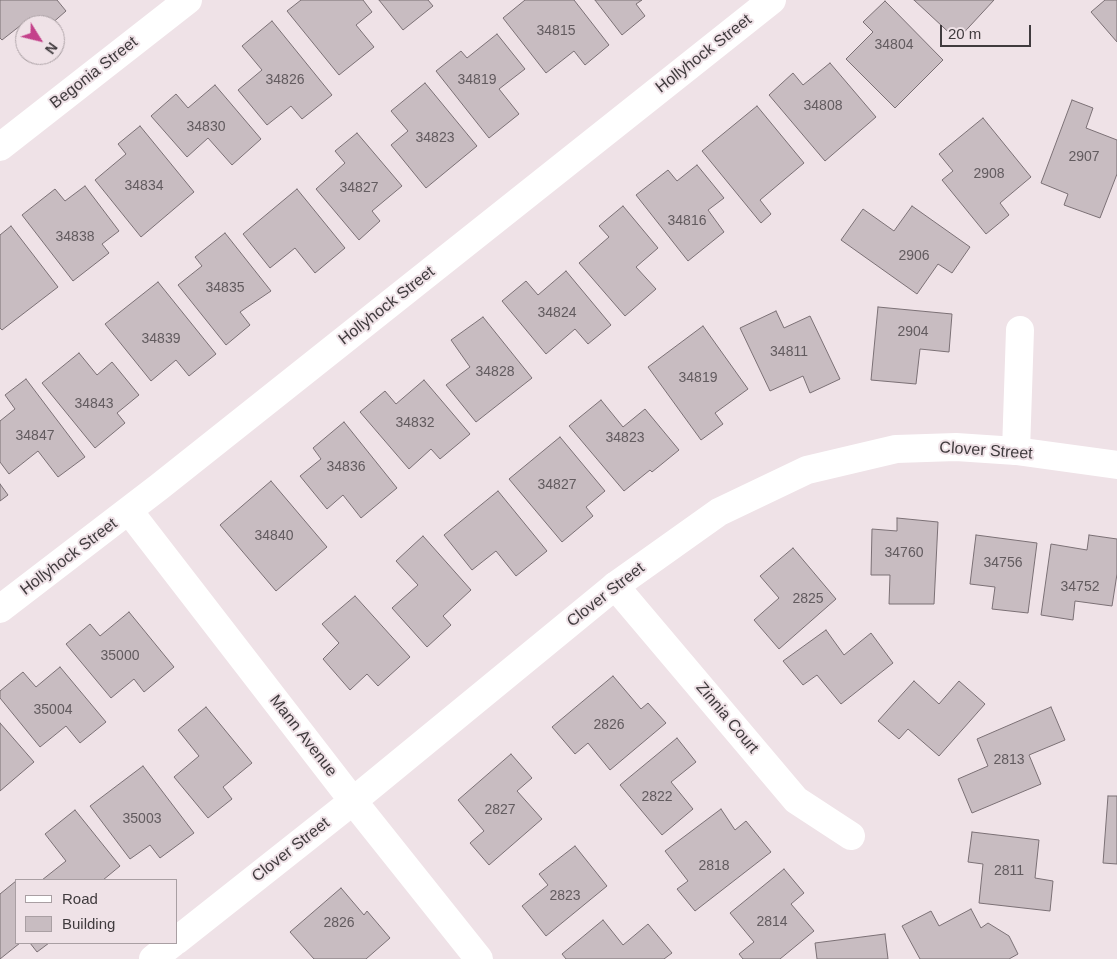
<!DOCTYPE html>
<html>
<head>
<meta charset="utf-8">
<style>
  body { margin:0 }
  #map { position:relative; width:1117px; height:959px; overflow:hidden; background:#efe2e7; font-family:Arial,sans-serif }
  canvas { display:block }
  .legend { position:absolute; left:15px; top:879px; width:162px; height:65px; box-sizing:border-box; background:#efe2e7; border:1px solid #a99fa3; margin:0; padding:6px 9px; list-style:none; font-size:15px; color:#403b3e }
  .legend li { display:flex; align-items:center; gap:10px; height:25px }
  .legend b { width:25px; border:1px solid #a99fa3 }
  .north { position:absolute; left:15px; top:15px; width:50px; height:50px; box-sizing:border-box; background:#efe2e7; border:1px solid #a99fa3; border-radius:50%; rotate:126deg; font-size:14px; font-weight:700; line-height:20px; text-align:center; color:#403b3e }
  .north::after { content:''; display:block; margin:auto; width:18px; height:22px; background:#c4428b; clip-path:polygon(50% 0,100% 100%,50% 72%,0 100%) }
  .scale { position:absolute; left:940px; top:25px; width:91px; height:22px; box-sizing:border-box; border:2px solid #403b3e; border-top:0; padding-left:6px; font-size:15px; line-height:18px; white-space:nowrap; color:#403b3e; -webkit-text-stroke:4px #efe2e7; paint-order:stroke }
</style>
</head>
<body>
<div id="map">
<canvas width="1117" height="959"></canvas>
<ul class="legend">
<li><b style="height:6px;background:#fff"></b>Road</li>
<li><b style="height:14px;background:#c8bcc1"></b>Building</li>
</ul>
<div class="north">N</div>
<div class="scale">20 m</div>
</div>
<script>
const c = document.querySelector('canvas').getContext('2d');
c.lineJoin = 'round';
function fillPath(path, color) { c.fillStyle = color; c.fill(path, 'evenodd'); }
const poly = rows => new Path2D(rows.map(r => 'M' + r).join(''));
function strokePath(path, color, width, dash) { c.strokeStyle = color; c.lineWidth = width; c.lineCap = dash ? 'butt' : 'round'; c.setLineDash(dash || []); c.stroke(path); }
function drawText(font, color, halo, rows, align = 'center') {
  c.font = font + ' Arial,sans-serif'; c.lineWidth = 4; c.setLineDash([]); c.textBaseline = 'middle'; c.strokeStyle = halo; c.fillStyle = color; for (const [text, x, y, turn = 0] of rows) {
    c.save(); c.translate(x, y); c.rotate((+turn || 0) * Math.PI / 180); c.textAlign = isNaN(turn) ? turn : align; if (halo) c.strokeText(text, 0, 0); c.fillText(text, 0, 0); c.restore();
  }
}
const building = poly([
  [0,0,57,0,66,11,50,25,36,25,30,18,2,40,0,38,0,0],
  [301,0,363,0,372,12,356,25,374,47,339,75,287,11,301,0],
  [379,0,428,0,433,6,403,30,379,0],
  [525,0,574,0,609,45,585,65,574,51,546,73,503,18,525,0],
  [595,0,642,0,636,4,645,16,622,35,595,0],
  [914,0,994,0,957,40,914,0],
  [1105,0,1117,0,1117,42,1091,12,1105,0],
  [885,1,943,60,895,108,846,59,873,32,863,22,885,1],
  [272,21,332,95,302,119,291,106,267,125,238,90,262,70,242,46,272,21],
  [497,34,525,69,499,89,519,114,489,138,436,71,461,51,467,58,497,34],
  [830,63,876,117,825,161,769,95,793,73,803,85,830,63],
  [425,83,477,146,426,188,391,145,408,131,391,111,425,83],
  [215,85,261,139,232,165,208,138,187,157,151,116,176,94,188,108,215,85],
  [1072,100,1093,108,1086,128,1117,140,1117,174,1100,218,1064,205,1068,194,1041,183,1072,100],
  [757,106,804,163,760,200,771,214,761,223,702,151,757,106],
  [983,118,1031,177,1000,203,1009,215,986,234,942,180,953,171,939,154,983,118],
  [140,126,194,192,141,237,95,180,126,154,118,144,140,126],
  [357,133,402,186,372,211,380,221,359,240,316,189,345,163,335,151,357,133],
  [697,165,724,198,708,210,724,232,688,261,636,195,668,170,677,181,697,165],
  [85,186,119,231,102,244,109,253,73,281,22,215,55,189,65,201,85,186],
  [297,189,345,248,315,273,295,248,270,268,243,234,297,189],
  [623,206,658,248,636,267,656,289,625,316,579,263,609,237,599,226,623,206],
  [912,206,970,247,952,273,938,264,917,294,841,240,863,209,894,231,912,206],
  [11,226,58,287,2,330,0,328,0,235,11,226],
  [225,233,271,291,240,312,250,325,226,345,178,285,202,266,195,257,225,233],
  [566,271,611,325,588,344,575,329,546,354,502,301,526,281,538,295,566,271],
  [158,282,216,354,189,376,176,360,151,381,105,324,158,282],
  [878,307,952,314,949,352,920,349,916,384,871,380,878,307],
  [776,311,784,328,810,316,840,379,810,393,803,376,770,391,740,328,776,311],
  [483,317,532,378,476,422,446,385,470,367,451,340,483,317],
  [703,326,748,389,715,413,723,424,701,440,648,367,703,326],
  [79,353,97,375,112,362,139,395,117,413,125,423,95,448,42,383,79,353],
  [26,379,85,457,58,477,38,451,9,474,0,462,0,421,15,409,5,395,26,379],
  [424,380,470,434,440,459,431,449,409,469,360,412,385,391,396,404,424,380],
  [601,400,623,427,645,409,679,450,652,472,650,470,624,491,569,426,601,400],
  [344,422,397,488,361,518,343,495,327,509,300,476,321,459,313,448,344,422],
  [560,437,605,491,586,507,593,516,562,542,509,479,560,437],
  [271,481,327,547,276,591,220,525,271,481],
  [0,484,8,495,0,501,0,484],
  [498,491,547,551,516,576,496,551,472,570,444,535,498,491],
  [897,518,938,522,934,604,889,604,890,575,871,575,872,529,897,531,897,518],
  [976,535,1037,543,1028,613,992,609,995,587,970,584,976,535],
  [1089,535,1117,539,1117,574,1112,606,1075,601,1073,620,1041,615,1051,544,1087,550,1089,535],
  [423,536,471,590,443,616,451,625,427,647,392,608,418,585,396,561,423,536],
  [793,548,836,599,779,649,754,620,779,598,760,576,793,548],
  [355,596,410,657,378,686,367,674,350,690,323,659,339,643,322,624,355,596],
  [129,612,174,667,144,692,134,679,111,698,66,644,90,624,100,636,129,612],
  [826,630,844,655,871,633,893,663,841,704,817,675,803,685,783,661,826,630],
  [60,667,106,722,80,743,66,726,40,747,0,698,0,691,23,672,36,687,60,667],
  [613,676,641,709,648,703,666,723,610,770,588,743,575,754,552,727,613,676],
  [914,681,939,704,959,681,985,704,939,756,908,729,899,739,878,721,914,681],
  [206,707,252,763,223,787,232,799,208,818,174,777,199,756,178,730,206,707],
  [1051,707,1065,740,1029,755,1041,784,972,813,958,779,988,766,977,739,1051,707],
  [0,723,34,762,0,791,0,723],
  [677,738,696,762,671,782,693,809,662,835,620,785,677,738],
  [511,754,532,778,517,791,542,819,489,865,470,843,484,831,458,800,511,754],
  [143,766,194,833,160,858,150,845,130,859,90,806,143,766],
  [1108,796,1117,796,1117,864,1103,863,1108,796],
  [721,809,735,830,746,821,771,852,695,911,677,889,688,881,665,851,721,809],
  [75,810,120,866,103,880,42,880,66,861,45,834,75,810],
  [972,832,1039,840,1035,878,1053,881,1050,911,979,903,983,864,968,862,972,832],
  [575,846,607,886,546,936,522,906,548,885,539,874,575,846],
  [784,869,804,893,791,904,814,931,780,959,743,959,739,954,754,942,730,913,784,869],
  [16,881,16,943,20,943,0,959,0,894,16,881],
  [341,888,364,915,367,911,390,938,366,959,314,959,290,932,341,888],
  [971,909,981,928,988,923,1009,936,1018,954,1009,959,920,959,902,926,931,911,939,926,971,909],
  [603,920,623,945,648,924,672,953,664,959,566,959,562,954,603,920],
  [885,934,888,959,817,959,815,943,885,934],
  [30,943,49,943,37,952,30,943]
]);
fillPath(building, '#c8bcc1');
strokePath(building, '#7b7075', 1);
strokePath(poly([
  [0,147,188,0],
  [1016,451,1020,330],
  [129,511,353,801,176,941],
  [615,586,796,800,851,836],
  [0,609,159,487,772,0],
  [153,959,173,943]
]), '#fff', 28);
strokePath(poly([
  [479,959,353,801,615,586,719,512,807,470,896,449,956,447,1016,451,1117,465]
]), '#fff', 28);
drawText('14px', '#625b5f', null, [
  ["34815",556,31],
  ["34804",894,45],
  ["34826",285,80],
  ["34819",477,80],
  ["34808",823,106],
  ["34830",206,127],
  ["34823",435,138],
  ["2907",1084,157],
  ["2908",989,174],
  ["34834",144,186],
  ["34827",359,188],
  ["34816",687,221],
  ["34838",75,237],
  ["2906",914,256],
  ["34835",225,288],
  ["34824",557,313],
  ["2904",913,332],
  ["34839",161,339],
  ["34811",789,352],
  ["34828",495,372],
  ["34819",698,378],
  ["34843",94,404],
  ["34832",415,423],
  ["34847",35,436],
  ["34823",625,438],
  ["34836",346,467],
  ["34827",557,485],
  ["34840",274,536],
  ["34760",904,553],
  ["34756",1003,563],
  ["34752",1080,587],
  ["2825",808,599],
  ["35000",120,656],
  ["35004",53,710],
  ["2826",609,725],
  ["2813",1009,760],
  ["2822",657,797],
  ["2827",500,810],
  ["35003",142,819],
  ["2818",714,866],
  ["2811",1009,871],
  ["2823",565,896],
  ["2814",772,922],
  ["2826",339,923]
]);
drawText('16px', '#403b3e', '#efe2e7', [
  ["Hollyhock Street",704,54,-38],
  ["Begonia Street",94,73,-38],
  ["Hollyhock Street",387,306,-38],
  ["Clover Street",986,451,4],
  ["Hollyhock Street",69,557,-37],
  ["Clover Street",606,595,-38],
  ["Zinnia Court",727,718,50],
  ["Mann Avenue",303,736,52],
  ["Clover Street",291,850,-38]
]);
</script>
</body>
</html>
